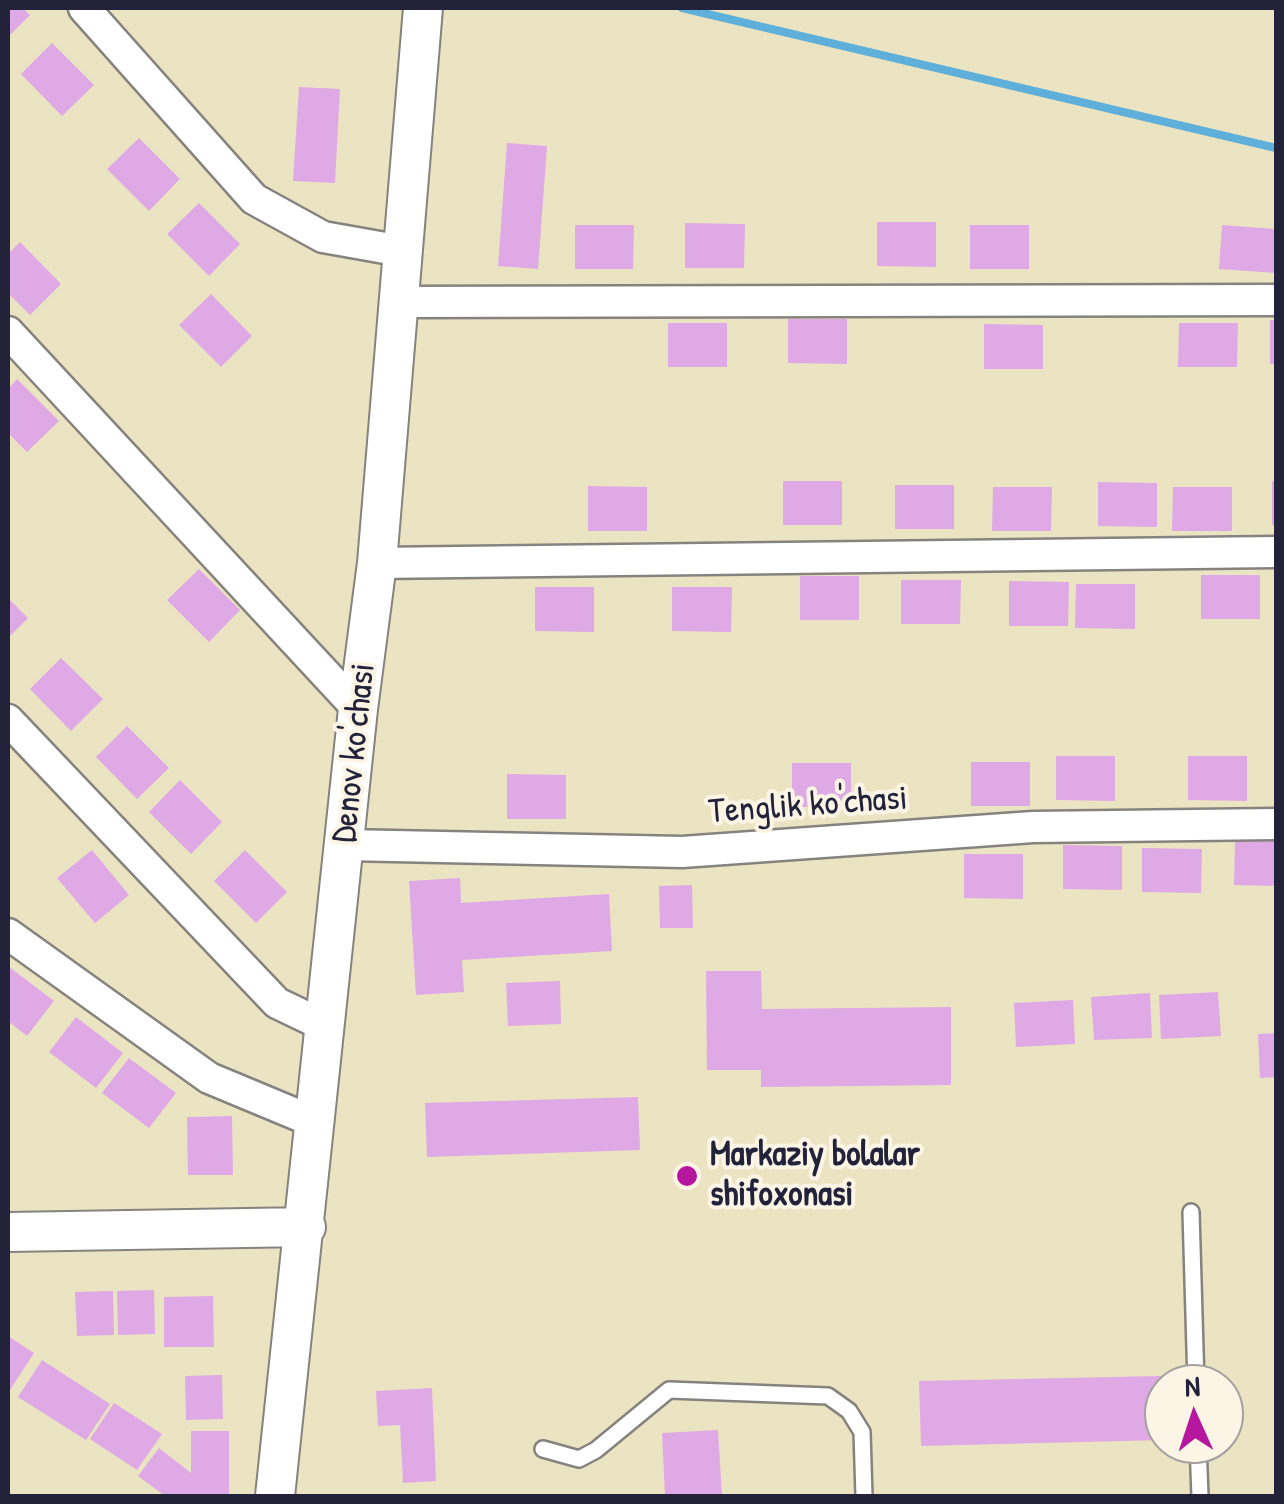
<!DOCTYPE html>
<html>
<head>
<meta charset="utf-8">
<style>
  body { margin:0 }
  #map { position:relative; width:1284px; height:1504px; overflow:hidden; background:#ebe4c2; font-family:"Patrick Hand",sans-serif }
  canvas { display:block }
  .frame { position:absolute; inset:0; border:10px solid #22223b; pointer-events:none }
  .north { position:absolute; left:1144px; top:1364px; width:100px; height:100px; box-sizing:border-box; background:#fcf5e5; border:2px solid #a5a1a1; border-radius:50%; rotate:357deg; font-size:28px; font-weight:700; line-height:40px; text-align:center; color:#22223b }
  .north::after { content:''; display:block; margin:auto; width:35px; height:45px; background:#b5179e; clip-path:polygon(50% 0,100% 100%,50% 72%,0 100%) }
</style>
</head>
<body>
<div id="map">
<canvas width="1284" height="1504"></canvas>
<div class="frame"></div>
<div class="north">N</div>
</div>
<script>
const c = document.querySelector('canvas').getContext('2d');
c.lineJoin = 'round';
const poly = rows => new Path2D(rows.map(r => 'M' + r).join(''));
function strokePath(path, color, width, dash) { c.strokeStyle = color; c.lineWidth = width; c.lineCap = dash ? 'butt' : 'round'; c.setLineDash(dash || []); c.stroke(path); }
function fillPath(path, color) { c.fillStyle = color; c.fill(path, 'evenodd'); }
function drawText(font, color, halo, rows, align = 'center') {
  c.font = font + ' "Patrick Hand",sans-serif'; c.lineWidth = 8; c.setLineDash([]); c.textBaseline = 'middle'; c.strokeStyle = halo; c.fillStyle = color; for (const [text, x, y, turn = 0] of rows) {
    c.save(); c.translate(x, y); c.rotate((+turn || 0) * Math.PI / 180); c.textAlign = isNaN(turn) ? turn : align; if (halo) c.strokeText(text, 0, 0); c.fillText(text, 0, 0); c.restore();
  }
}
strokePath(poly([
  [682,8,1276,148]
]), '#5eafd9', 8);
fillPath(poly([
  [8,8,23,8,30,15,8,37],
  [52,43,94,85,62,116,21,74],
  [299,87,340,89,335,183,293,181],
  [139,138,180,179,149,211,107,169],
  [507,143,547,146,538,269,498,266],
  [199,203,240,244,209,276,167,234],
  [877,222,936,222,936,267,877,266],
  [685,223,745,224,744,268,685,268],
  [575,225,634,225,633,269,575,269],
  [970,225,1029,225,1029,269,970,269],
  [1222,225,1276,229,1276,273,1219,269],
  [20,242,61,284,30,315,8,293,8,254],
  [211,294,252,336,221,367,179,325],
  [788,319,847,319,847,364,788,363],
  [1270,320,1276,320,1276,364,1270,364],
  [668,323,727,323,727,367,668,367],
  [1179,323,1238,323,1237,367,1178,367],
  [984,324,1043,325,1043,369,984,369],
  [17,379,59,421,27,452,8,433,8,389],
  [783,481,842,481,842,525,783,525],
  [1272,481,1276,481,1276,525,1272,525],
  [1098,482,1157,483,1157,527,1098,526],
  [895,485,954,485,954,529,895,529],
  [588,486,647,487,647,531,588,531],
  [993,487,1052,487,1051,531,992,531],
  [1173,487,1232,487,1232,531,1172,531],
  [199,569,240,610,209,642,167,600],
  [1201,575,1260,575,1260,619,1201,619],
  [800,576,859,576,859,620,800,620],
  [901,580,961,580,960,624,901,624],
  [1009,581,1069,582,1068,626,1009,626],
  [1076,584,1135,584,1135,629,1075,628],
  [535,587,594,587,594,632,535,631],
  [672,587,732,587,731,632,672,631],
  [8,598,28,618,8,638],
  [61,658,103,699,71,731,30,689],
  [127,726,169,768,137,799,96,757],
  [1056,756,1115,756,1115,801,1056,800],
  [1188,756,1247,756,1247,801,1188,800],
  [971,762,1030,762,1030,806,971,806],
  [792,763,851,763,851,807,792,807],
  [507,774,566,775,566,819,507,819],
  [180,780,222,822,191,854,149,812],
  [1235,841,1276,841,1276,886,1234,885],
  [1063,845,1122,846,1122,890,1063,889],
  [1142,848,1202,849,1201,893,1142,892],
  [92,850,129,895,95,923,57,878],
  [245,850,287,892,256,923,214,881],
  [964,854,1023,854,1023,899,964,898],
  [460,878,461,903,609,894,612,951,462,960,464,992,416,995,409,881],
  [692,885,693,928,660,928,659,886],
  [8,966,54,1001,27,1036,8,1021],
  [706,971,761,971,762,1009,951,1007,951,1085,761,1087,761,1070,707,1070],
  [560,981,561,1024,508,1026,506,983],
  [1218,992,1221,1036,1161,1039,1159,995],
  [1150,993,1152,1038,1094,1040,1091,997],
  [1073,1000,1075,1044,1016,1047,1014,1003],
  [76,1017,123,1053,96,1088,49,1052],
  [1276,1033,1276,1077,1260,1078,1258,1034],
  [129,1058,176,1093,149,1128,102,1093],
  [638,1097,640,1150,427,1157,425,1103],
  [232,1116,233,1175,188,1175,187,1117],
  [154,1290,155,1334,118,1335,117,1291],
  [113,1291,114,1335,77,1336,75,1292],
  [213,1296,214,1347,164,1347,164,1297],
  [8,1336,34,1353,10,1390,8,1388],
  [42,1360,110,1404,86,1440,18,1397],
  [222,1375,223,1419,186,1420,185,1376],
  [1161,1376,1163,1440,921,1446,919,1381],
  [432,1388,436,1481,403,1483,400,1425,378,1426,376,1391],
  [114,1403,162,1434,137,1470,90,1439],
  [718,1430,722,1496,665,1496,662,1433],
  [191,1431,229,1431,229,1496,165,1496,138,1476,159,1448,191,1473]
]), '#dfa9e5');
const service = poly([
  [1191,1212,1196,1384],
  [1198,1444,1200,1496],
  [543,1449,579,1459,596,1450,669,1390,828,1396,849,1411,862,1432,864,1496]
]);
const minor = poly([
  [84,8,254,199,323,237,402,251],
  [399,302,1276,300],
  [8,332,358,709],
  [377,563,1276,552],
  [8,720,277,1003,327,1027],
  [345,845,682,852,1033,827,1276,824],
  [8,934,209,1078,317,1123]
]);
const tertiary = poly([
  [8,1232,306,1227],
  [275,1496,358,709,377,563,423,8]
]);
strokePath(service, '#86837e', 20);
strokePath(minor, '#86837e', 35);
strokePath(tertiary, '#86837e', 42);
strokePath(service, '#fff', 15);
strokePath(minor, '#fff', 30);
strokePath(tertiary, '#fff', 38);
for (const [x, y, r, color] of [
  [687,1176,12,"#b5179e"]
]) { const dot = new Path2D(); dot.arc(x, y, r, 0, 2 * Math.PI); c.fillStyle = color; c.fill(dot); strokePath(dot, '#fcf5e5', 4); }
drawText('35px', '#22223b', '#fcf5e5', [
  ["Denov ko'chasi",355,753,-84],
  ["Tenglik ko'chasi",808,806,-4]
]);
drawText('bold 35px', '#22223b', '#fcf5e5', [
  ["Markaziy bolalar",710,1156],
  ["shifoxonasi",710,1196]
], 'left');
</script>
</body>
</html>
